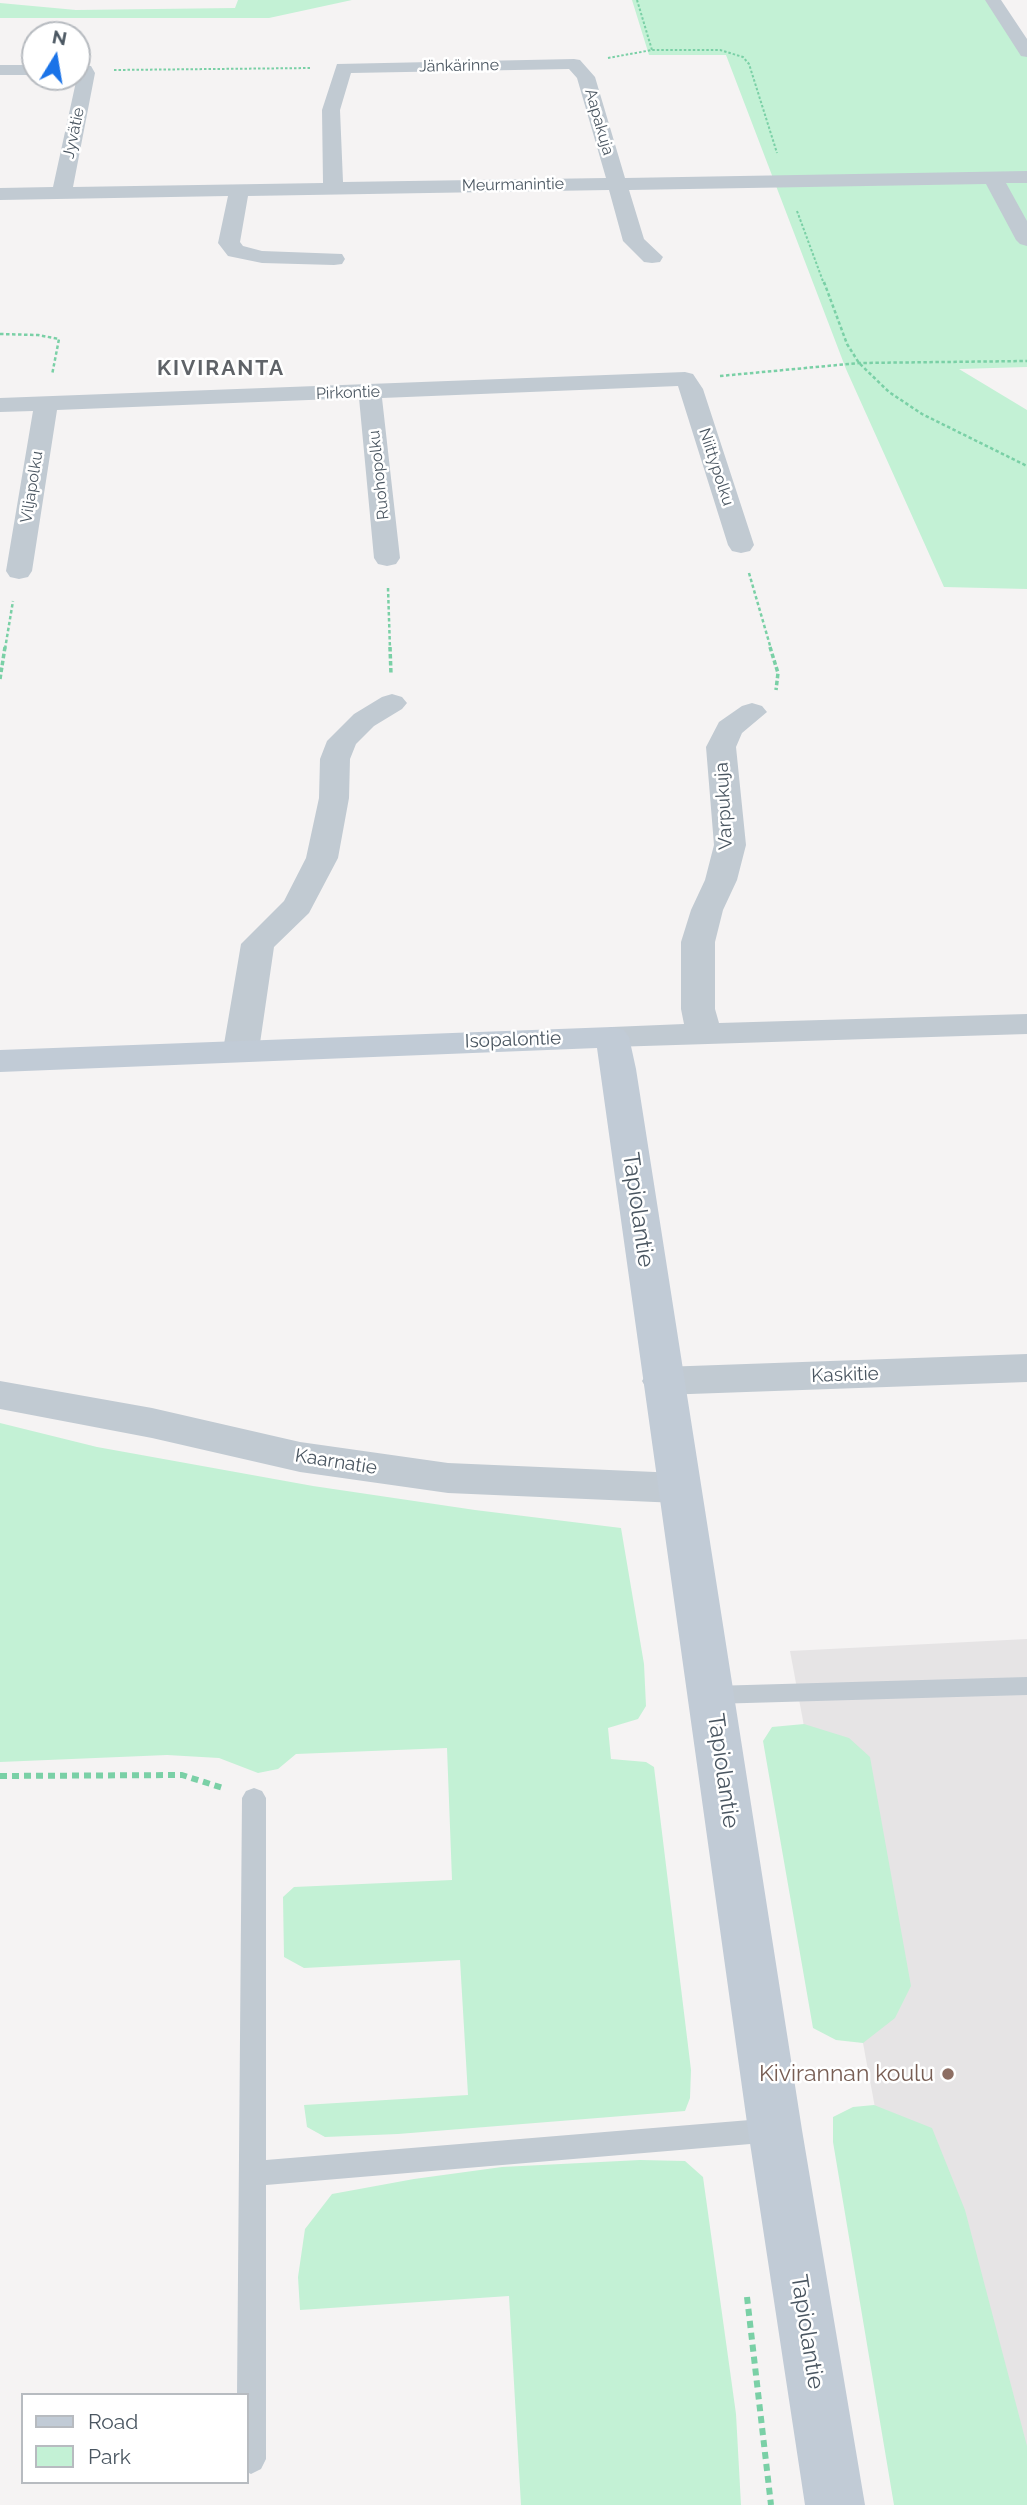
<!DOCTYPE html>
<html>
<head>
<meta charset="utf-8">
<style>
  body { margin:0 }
  #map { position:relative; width:1027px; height:2505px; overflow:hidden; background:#f5f3f3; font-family:Raleway,sans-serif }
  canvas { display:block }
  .legend { position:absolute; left:21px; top:2393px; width:228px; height:91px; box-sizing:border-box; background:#fff; border:2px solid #b7bbc0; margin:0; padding:9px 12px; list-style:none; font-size:21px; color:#4a5661 }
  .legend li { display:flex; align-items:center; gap:14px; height:35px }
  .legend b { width:35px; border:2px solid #b7bbc0 }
  .north { position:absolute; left:21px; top:21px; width:70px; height:70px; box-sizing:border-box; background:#fff; border:2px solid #b7bbc0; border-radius:50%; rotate:11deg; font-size:19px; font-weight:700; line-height:28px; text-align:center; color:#4a5661 }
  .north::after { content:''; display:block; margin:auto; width:24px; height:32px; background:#1a73e8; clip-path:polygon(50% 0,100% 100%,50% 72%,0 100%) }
</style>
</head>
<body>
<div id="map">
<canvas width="1027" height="2505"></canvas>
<ul class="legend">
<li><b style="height:9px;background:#c1cbd6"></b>Road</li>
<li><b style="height:19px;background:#c3f1d5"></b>Park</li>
</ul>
<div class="north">N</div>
</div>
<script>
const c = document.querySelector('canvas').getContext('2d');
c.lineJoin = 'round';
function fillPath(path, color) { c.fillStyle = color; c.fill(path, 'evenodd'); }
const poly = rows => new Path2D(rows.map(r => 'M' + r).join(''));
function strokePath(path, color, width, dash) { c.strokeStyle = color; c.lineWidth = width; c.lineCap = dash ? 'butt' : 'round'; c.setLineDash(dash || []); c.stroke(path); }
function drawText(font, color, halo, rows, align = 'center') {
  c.font = font + ' Raleway,sans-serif'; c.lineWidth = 5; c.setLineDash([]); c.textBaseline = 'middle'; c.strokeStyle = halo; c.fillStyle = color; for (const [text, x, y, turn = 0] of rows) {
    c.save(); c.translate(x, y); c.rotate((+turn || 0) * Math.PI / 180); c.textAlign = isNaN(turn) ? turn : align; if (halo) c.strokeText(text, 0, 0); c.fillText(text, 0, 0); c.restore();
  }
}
fillPath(poly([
  [1027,1639,1027,2505,949,2505,790,1651]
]), '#e6e4e5');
fillPath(poly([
  [238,0,352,0,269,18,0,18,0,3,76,10,235,8],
  [632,0,998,0,1027,44,1027,367,959,369,1027,410,1027,589,944,587,846,369,726,55,649,55],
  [0,1423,97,1447,313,1486,475,1510,621,1528,644,1664,646,1706,638,1719,608,1728,611,1759,646,1762,654,1767,691,2070,690,2098,685,2111,398,2134,325,2137,307,2127,304,2105,468,2095,460,1960,304,1968,284,1957,283,1897,294,1887,452,1880,447,1748,296,1754,278,1769,258,1773,219,1758,167,1755,0,1762],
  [804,1724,849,1738,870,1757,911,1986,895,2018,863,2043,836,2040,813,2028,763,1741,772,1727],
  [874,2105,932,2128,965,2210,1027,2446,1027,2505,894,2505,833,2142,833,2117,853,2107],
  [640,2160,685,2161,703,2177,736,2414,741,2505,521,2505,509,2296,300,2310,298,2277,305,2229,332,2194,414,2179,502,2167]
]), '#c3f1d5');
strokePath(poly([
  [637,0,652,50],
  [608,58,652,50,720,50,743,57,749,64,777,153],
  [114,70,312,68],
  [797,211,824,284]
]), '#7ad0a6', 2, [2.5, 2]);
strokePath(poly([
  [824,282,847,344,859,363,889,392,922,414,1027,466],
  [0,334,38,335,59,339,52,375],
  [720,376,859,363,1027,361],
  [749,573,771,649],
  [388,588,390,649],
  [5,649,13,601]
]), '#7ad0a6', 2.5, [3.5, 2.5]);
strokePath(poly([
  [390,647,391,674],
  [770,647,778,673,776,690],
  [0,679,5,647]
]), '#7ad0a6', 3.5, [4.5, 2.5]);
strokePath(poly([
  [0,1776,182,1775,223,1788],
  [747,2297,771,2505]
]), '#7ad0a6', 6, [7, 5]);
fillPath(poly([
  [1027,1677,1027,1695,712,1704,704,1701,700,1695,704,1689,712,1686,1027,1677],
  [254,1788,262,1791,266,1798,266,2160,774,2118,783,2121,787,2130,783,2139,774,2142,266,2185,266,2459,261,2469,251,2474,247,2472,247,2395,237,2395,242,1798,246,1791,254,1788]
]), '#c1cad2');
fillPath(poly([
  [985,0,1001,0,1027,39,1027,57,1021,56,985,0],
  [574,59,580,60,595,77,625,178,1027,171,1027,183,1006,183,1027,221,1027,246,1020,244,1016,240,986,184,629,190,644,239,663,257,660,262,652,263,644,262,623,241,609,190,248,196,240,242,243,246,262,251,342,254,345,259,342,264,334,265,262,263,228,256,218,243,228,196,0,200,0,188,53,187,77,77,77,65,91,66,95,73,73,187,323,183,322,110,337,64,574,59],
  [569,69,577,78,606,178,343,182,340,110,351,73,569,69],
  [0,65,35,65,35,75,0,75,0,65],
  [685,372,693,374,703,389,754,545,750,551,741,553,732,551,728,545,678,386,382,398,400,558,396,564,387,566,378,564,374,558,359,398,57,410,32,571,28,577,19,579,10,577,6,571,33,411,0,412,0,398,685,372],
  [392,694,402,697,407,703,402,709,374,726,356,744,350,759,349,798,338,858,309,913,274,947,259,1050,253,1057,241,1061,229,1057,223,1050,241,944,284,901,306,858,319,798,320,759,327,741,354,714,382,697,392,694],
  [752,703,762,706,767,712,742,733,736,747,746,845,737,880,723,910,715,942,715,1009,719,1023,1027,1014,1027,1034,612,1047,600,1044,595,1037,600,1030,612,1027,684,1024,681,1009,681,942,691,910,705,880,714,845,706,747,719,722,742,706,752,703],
  [1027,1354,1027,1382,662,1395,648,1391,642,1381,648,1371,662,1367,1027,1354],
  [0,1381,152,1408,300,1442,448,1463,678,1473,693,1477,699,1488,693,1499,678,1503,448,1493,300,1472,152,1438,0,1409,0,1381]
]), '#c1cad2');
fillPath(poly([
  [612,1027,624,1030,629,1037,636,1069,802,2130,865,2505,805,2505,748,2130,597,1048,0,1072,0,1050,612,1027]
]), '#c1cbd6');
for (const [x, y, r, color] of [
  [948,2074,7,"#8d6e63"]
]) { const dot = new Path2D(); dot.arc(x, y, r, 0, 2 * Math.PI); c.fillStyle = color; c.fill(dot); strokePath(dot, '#fff', 2.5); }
drawText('16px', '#4a5661', '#fff', [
  ["Jänkärinne",459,66,-1],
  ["Aapakuja",599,122,74],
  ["Jyvätie",74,133,-78],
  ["Meurmanintie",513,185,-1],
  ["Pirkontie",348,393,-2],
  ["Niittypolku",716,467,72],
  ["Ruohopolku",379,475,-96],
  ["Viljapolku",32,487,-81]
]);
drawText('19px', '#4a5661', '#fff', [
  ["Varpukuja",724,806,-93],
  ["Isopalontie",513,1040,-2],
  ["Kaskitie",845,1375,-2],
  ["Kaarnatie",336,1462,9]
]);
c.letterSpacing = '2px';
drawText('bold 21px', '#5f6368', '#fff', [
  ["KIVIRANTA",221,369]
]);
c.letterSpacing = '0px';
drawText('23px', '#4a5661', '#fff', [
  ["Tapiolantie",638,1210,82],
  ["Tapiolantie",723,1771,82],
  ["Tapiolantie",807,2332,81]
]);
drawText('23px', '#785e54', '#fff', [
  ["Kivirannan koulu",934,2074]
], 'right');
</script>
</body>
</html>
